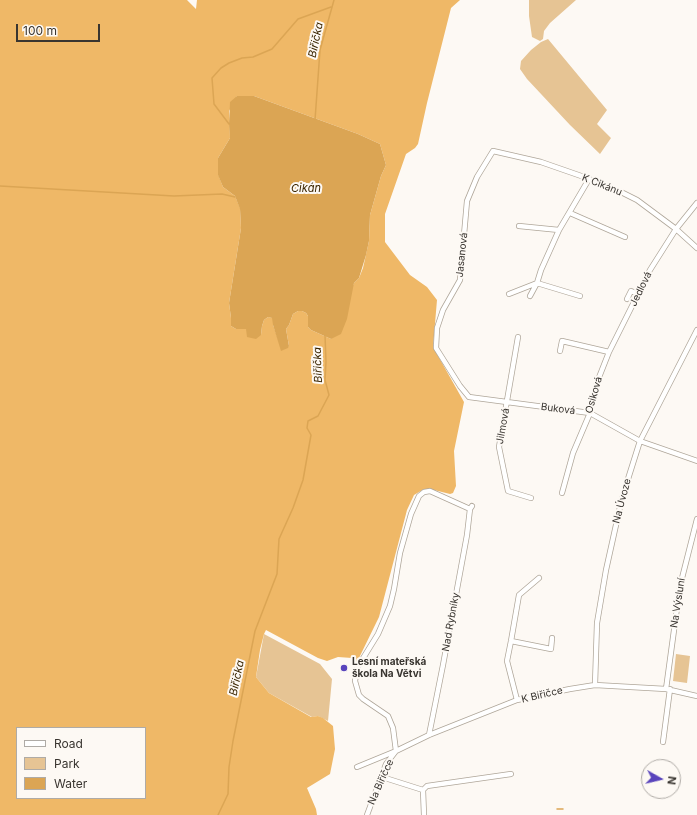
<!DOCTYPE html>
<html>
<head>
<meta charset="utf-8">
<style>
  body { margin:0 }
  #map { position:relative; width:697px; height:815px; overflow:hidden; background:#fdf9f4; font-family:Inter,sans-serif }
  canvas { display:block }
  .legend { position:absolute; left:16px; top:727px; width:130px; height:72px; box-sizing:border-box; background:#fdf9f4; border:1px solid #afaba6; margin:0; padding:5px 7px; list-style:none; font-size:12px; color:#393530 }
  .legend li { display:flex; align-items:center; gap:8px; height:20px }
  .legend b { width:20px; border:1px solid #afaba6 }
  .north { position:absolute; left:641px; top:759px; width:40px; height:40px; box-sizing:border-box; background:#fdf9f4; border:1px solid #afaba6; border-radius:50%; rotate:98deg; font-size:11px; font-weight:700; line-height:16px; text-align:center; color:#393530 }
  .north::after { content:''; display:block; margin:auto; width:14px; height:18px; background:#5944bc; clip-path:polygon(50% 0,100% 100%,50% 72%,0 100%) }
  .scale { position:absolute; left:16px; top:24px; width:84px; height:18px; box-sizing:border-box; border:2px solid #393530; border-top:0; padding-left:5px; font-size:12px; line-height:14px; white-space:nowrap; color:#393530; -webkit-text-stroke:3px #fdf9f4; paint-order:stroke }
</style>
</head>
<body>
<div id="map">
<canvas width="697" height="815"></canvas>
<ul class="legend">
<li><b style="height:5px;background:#fff"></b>Road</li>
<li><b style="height:11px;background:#e6c494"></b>Park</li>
<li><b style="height:11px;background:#dba554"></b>Water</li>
</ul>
<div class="north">N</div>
<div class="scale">100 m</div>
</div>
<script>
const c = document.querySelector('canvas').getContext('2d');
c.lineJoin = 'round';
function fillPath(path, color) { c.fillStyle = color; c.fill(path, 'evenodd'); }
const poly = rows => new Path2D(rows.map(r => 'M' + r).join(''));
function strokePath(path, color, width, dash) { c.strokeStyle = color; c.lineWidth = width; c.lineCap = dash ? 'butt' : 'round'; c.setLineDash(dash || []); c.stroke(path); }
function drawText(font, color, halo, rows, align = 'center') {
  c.font = font + ' Inter,sans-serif'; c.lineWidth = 4; c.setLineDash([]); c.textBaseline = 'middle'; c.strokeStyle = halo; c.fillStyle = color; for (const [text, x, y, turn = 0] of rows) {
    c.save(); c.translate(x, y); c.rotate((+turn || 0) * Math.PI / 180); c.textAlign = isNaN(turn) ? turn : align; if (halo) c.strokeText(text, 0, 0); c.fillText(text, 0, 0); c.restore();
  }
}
fillPath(poly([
  [529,0,576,0,550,23,544,31,543,39,540,41,532,37,529,16],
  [548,39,607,110,597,124,611,138,600,154,570,125,527,79,520,69,521,61,531,50,541,42],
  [264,634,320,664,332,679,328,721,318,716,312,717,269,693,256,677],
  [676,654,690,656,687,683,673,681]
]), '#e6c494');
fillPath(poly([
  [0,0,187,0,196,9,197,0,460,0,451,8,427,103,418,144,415,148,406,154,385,214,385,242,410,275,427,287,437,300,433,347,464,402,454,451,456,486,453,493,450,494,434,490,424,489,414,495,407,510,379,617,357,662,352,658,338,657,327,661,318,658,266,630,264,634,260,650,256,677,269,693,311,717,318,716,323,718,333,726,335,749,330,774,307,788,316,809,317,815,0,815],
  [237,96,254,96,358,134,380,144,386,165,381,176,370,215,369,241,363,268,359,278,354,283,331,339,311,330,308,327,308,316,306,313,302,311,298,311,293,314,289,325,286,329,289,346,282,350,273,325,273,318,268,317,264,320,262,326,261,335,246,329,236,329,231,326,231,318,229,303,241,228,240,208,235,196,223,187,218,174,218,158,230,138,229,111],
  [17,728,145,728,145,798,17,798]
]), '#efb867');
fillPath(poly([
  [237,96,254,96,358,134,380,144,386,165,381,176,370,215,369,241,366,255,359,278,354,283,347,319,341,334,331,339,311,330,308,327,308,316,306,313,302,311,298,311,293,314,289,325,286,329,289,346,288,348,281,351,273,325,272,318,268,317,264,320,262,326,261,335,256,339,247,337,246,329,236,329,231,326,231,318,229,303,241,228,240,209,235,196,223,187,218,175,218,158,230,138,229,124,230,102]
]), '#dba554');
strokePath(poly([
  [315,120,320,50,334,0],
  [229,124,214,104,212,78,221,68,229,63,242,58,253,57,272,49,298,19,331,7],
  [0,186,174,196,222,194,235,197],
  [557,809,563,809],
  [218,815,228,794,229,767,233,741,255,631,277,574,279,539,293,508,303,480,311,435,307,428,308,421,318,416,329,395,325,380,326,362,325,335]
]), '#dba554', 1.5);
const minor = poly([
  [570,213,625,237],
  [519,226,559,230],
  [697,248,676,229,637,200,621,192,587,178,541,162,493,151,477,177,467,201,460,280,443,310,437,328,436,348,460,386,469,397,590,413,640,441,697,461],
  [537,283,580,296],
  [509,294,537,283],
  [530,296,537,283,541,270,559,230,589,179],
  [627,299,631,291,638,294],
  [518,337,499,447,508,491,531,498],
  [560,351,562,341,609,352],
  [562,493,573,453,590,413,596,385,609,352,650,270,676,229,697,203],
  [511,641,551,649,552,638],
  [595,685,597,623,606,570,622,498,640,441,697,330],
  [666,689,680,586,697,519],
  [517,700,507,661,511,641,519,595,539,578],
  [429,735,443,665,467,535,470,509,472,506],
  [663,742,670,689],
  [357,767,396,751,429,735,517,700,570,689,595,685,666,689,697,696],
  [382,777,423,790,427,786,511,774],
  [423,790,424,815],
  [367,815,386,764,396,751,393,728,388,716,363,699,359,695,355,681,357,668,378,634,390,606,394,589,400,553,411,514,419,496,424,492,430,491,470,509]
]);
strokePath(minor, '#afa699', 6);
strokePath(minor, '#fff', 4.5);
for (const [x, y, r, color] of [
  [344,668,4,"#5944bc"]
]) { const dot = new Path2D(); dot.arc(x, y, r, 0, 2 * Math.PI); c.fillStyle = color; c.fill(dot); strokePath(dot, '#fdf9f4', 1.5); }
drawText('10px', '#393530', '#fdf9f4', [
  ["K Cikánu",602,185,22],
  ["Jasanová",462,255,-84],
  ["Jedlová",641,289,-64],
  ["Osiková",594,395,-74],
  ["Buková",558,409,7],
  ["Jilmová",503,426,-80],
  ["Na Úvoze",622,501,-75],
  ["Na Výsluní",678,603,-81],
  ["Nad Rybníky",451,622,-80],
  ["K Biřičce",542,695,-13],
  ["Na Biřičce",381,782,-66]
]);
drawText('bold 10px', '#393530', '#fdf9f4', [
  ["Lesní mateřská",352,662],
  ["škola Na Větvi",352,674]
], 'left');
drawText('italic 11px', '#3a2501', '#fdf9f4', [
  ["Biřička",316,40,-78],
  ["Cikán",306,189],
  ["Biřička",318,365,-92],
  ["Biřička",237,678,-78]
]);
</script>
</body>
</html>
